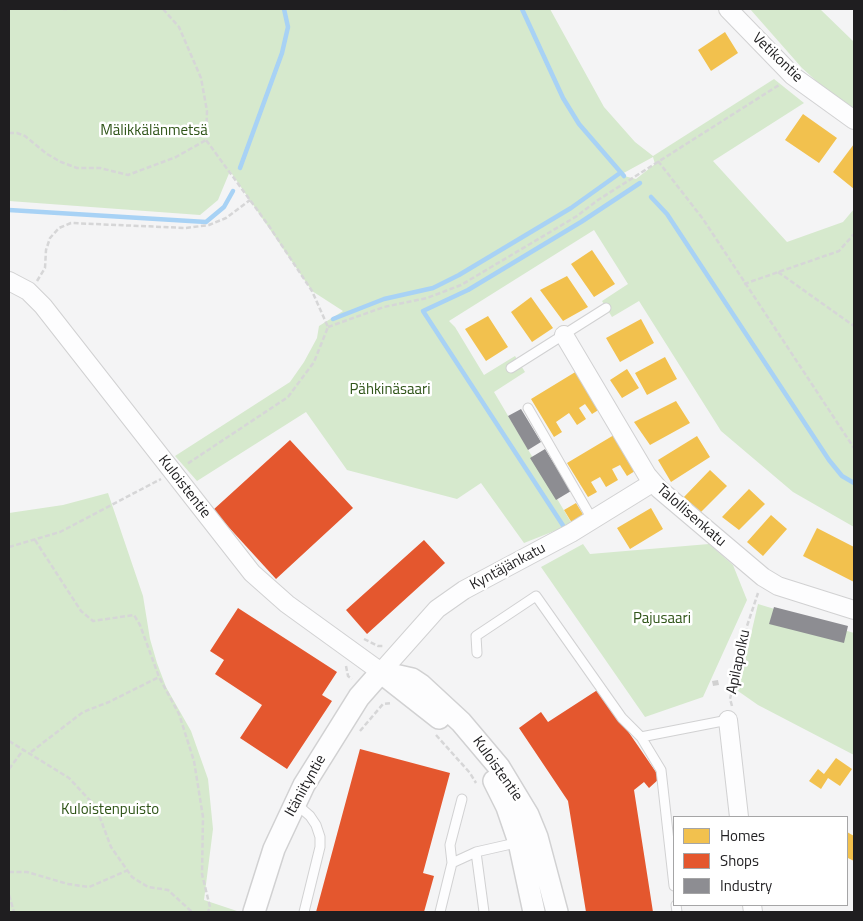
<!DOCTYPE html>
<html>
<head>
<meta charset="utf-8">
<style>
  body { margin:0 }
  #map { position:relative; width:863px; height:921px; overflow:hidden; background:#f4f4f5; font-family:"Titillium Web",sans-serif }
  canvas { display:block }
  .frame { position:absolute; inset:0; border:10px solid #1f1e20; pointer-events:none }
  .legend { position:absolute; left:673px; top:816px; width:175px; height:90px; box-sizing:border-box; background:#fff; border:1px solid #a5a5a6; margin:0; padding:6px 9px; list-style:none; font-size:15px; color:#1f1e20 }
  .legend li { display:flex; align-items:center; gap:10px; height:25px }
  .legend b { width:25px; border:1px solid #a5a5a6 }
</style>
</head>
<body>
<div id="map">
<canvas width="863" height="921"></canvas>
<div class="frame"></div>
<ul class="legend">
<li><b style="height:14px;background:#f2c14e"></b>Homes</li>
<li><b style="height:14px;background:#e4572e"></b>Shops</li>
<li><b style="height:14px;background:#8d8d92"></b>Industry</li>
</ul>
</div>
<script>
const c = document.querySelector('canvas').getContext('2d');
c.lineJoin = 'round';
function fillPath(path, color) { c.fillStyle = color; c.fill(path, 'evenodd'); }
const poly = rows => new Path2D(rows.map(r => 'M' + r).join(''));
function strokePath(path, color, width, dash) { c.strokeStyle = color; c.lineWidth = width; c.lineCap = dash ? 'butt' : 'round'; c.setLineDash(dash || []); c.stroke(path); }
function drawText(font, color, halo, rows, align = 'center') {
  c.font = font + ' "Titillium Web",sans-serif'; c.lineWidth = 5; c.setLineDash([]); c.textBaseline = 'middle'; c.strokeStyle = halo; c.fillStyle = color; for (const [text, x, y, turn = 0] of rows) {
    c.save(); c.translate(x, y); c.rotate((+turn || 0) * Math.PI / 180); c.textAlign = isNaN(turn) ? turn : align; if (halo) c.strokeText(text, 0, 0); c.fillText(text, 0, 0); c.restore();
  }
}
fillPath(poly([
  [9,9,550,9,604,107,635,142,653,156,774,79,804,103,713,161,787,242,843,222,854,209,854,527,793,492,721,431,639,301,612,317,602,301,628,284,594,230,449,321,455,327,484,375,515,356,525,372,494,392,572,524,524,543,481,483,457,499,347,470,306,412,197,481,175,456,290,382,304,362,317,338,319,326,343,311,312,291,230,171,218,200,200,215,9,201],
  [653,157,655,164,636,179,620,175],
  [750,9,820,9,854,42,854,110,835,98,802,68],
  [108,493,143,596,150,639,157,663,166,687,191,731,208,779,213,829,204,900,240,912,9,912,9,513,63,505],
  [583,544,590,554,709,544,733,565,747,600,703,697,645,717,541,567],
  [758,604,854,633,854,755,758,705,738,691]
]), '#d6e9cd');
fillPath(poly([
  [725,32,738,53,711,71,698,50],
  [803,114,837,138,819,163,785,140],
  [854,144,854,189,833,172],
  [592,250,615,284,594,297,571,264],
  [567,276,588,307,563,321,540,290],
  [531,297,553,328,532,342,511,312],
  [488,316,508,347,486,361,465,329],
  [641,319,654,343,620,362,606,338],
  [665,357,677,379,647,395,635,373],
  [627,369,639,388,622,398,610,380],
  [577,371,600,409,592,414,585,404,579,408,586,419,577,425,569,413,556,422,562,432,554,437,531,399],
  [676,401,690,423,650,445,634,422],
  [614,435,635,471,627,476,620,465,612,469,618,480,606,487,600,477,591,482,597,492,588,497,567,463],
  [697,436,710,457,671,482,658,460],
  [710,470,727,486,699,514,683,498],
  [749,489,765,504,739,530,722,517],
  [576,503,587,521,575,528,564,510],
  [651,508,663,529,630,549,617,528],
  [771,515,787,529,763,556,747,542],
  [817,528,854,547,854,582,803,556],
  [836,758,852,769,840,786,828,778,821,789,809,781,818,769,824,774],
  [847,832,854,836,854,861,848,858,847,860]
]), '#f2c14e');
fillPath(poly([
  [290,440,353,508,276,579,213,510],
  [424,540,445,563,367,634,346,610],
  [238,608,337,672,322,695,332,701,287,769,240,738,262,705,215,674,224,660,210,651],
  [599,689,660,778,649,788,644,782,634,790,653,912,586,912,568,801,519,728,541,712,548,722],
  [360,749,450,773,423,873,434,876,424,912,316,912]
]), '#e4572e');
fillPath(poly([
  [521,409,541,442,528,450,508,416],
  [545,449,571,491,556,500,530,458],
  [774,607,848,626,844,643,769,624]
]), '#8d8d92');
strokePath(poly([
  [522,9,563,98,579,124,624,176],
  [240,168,282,53,288,27,284,9],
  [651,197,667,214,829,460,842,476,854,483],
  [9,210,206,222,224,207,233,191],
  [333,319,384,299,433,288,459,275,571,208,620,173],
  [564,527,423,311,468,290,581,222,640,183]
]), '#a8d2f5', 4.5);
fillPath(poly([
  [718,680,719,685,713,686,712,681]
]), '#d1d1d1');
const service = poly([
  [511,368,606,308],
  [528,408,592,519],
  [477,653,476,636,536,596,622,718,641,737,661,770,674,886],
  [641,737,728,720],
  [295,803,310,816,316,825,320,837,320,847,304,912],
  [476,852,484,912],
  [452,863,476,852,520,842],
  [676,905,677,912],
  [440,912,452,863,450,845,462,799]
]);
const minor = poly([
  [728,9,793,76,854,120],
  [9,281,28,291,43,306,252,573,287,604,381,672,437,609,464,590,571,533,652,483],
  [564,335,647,475,659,489,763,577,778,586,854,610],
  [728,720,739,817],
  [752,905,753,912]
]);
const tertiary = poly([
  [381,672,412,679,421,685,461,722,499,767,528,815,537,837,557,912],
  [383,674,439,718],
  [494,781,507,807,519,842,534,912],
  [254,912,274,849,304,785,359,697,381,672]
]);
strokePath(service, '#d1d1d2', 11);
strokePath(minor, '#d1d1d2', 20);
strokePath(tertiary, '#d1d1d2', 24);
strokePath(poly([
  [63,9,67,9],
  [163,9,179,27,201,78,207,111,206,140,269,226,312,291,328,327,314,362,288,397,187,464],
  [9,133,17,133,25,136,47,154,61,162,77,168,100,168,128,175,176,157,206,140],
  [658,161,703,219,854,448],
  [778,272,854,326],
  [37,281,45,268,46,250,50,238,59,228,71,223,186,228,209,225,226,218,250,200],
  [744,284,839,251,854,234],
  [328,327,384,307,427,298,461,285,577,216,598,200,779,85],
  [35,540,81,611,93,621,134,615,140,625,159,677,179,714,194,761,203,817,202,874,210,907,208,912],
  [9,547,60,532,161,479],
  [364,639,378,646,383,646],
  [346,666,348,676,352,679],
  [732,706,730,699,747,626,758,593],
  [360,731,383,704,392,703],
  [436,735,470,773,476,783],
  [9,741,69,778,96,807,111,847,132,877,148,887,168,890,192,912],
  [31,752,83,712,109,702,159,677],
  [9,769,24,749],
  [9,872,27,872,68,884,89,887,128,870],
  [9,895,14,912]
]), '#d6d6d7', 2.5, [5, 2.5]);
strokePath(service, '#fdfdfe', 9);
strokePath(minor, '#fdfdfe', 18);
strokePath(tertiary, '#fdfdfe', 21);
drawText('15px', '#1f1e20', '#fff', [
  ["Vetikontie",777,58,44],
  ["Kuloistentie",184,487,52],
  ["Talollisenkatu",691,516,41],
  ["Kyntäjänkatu",508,567,-28],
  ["Apilapolku",739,662,-78],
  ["Kuloistentie",497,769,55],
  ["Itäniityntie",306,786,-61]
]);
drawText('15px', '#2f5418', '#fff', [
  ["Mälikkälänmetsä",154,131],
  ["Pähkinäsaari",390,390],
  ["Pajusaari",662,619],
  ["Kuloistenpuisto",110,810]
]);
</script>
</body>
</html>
